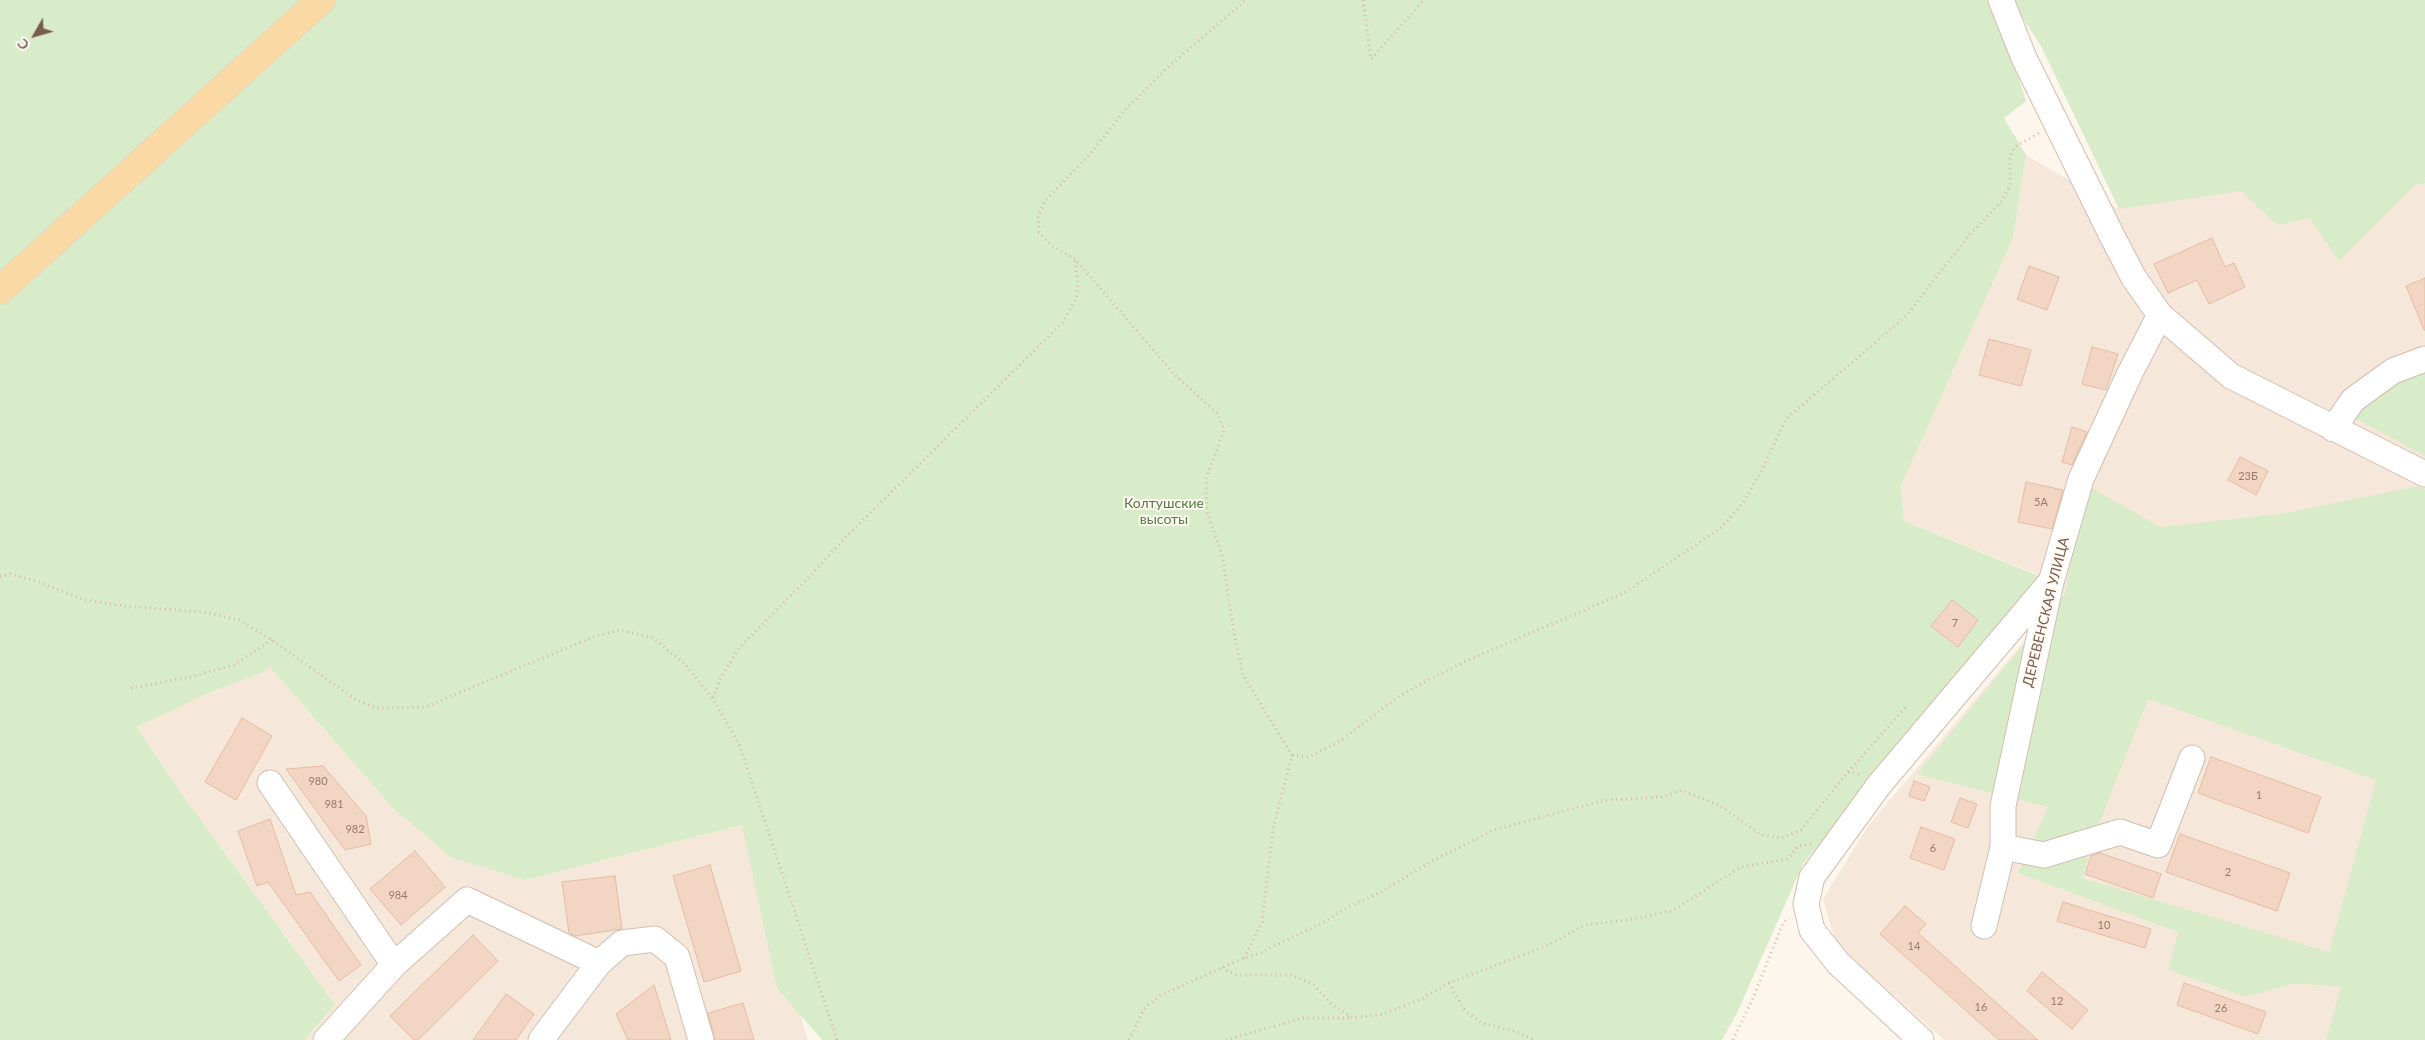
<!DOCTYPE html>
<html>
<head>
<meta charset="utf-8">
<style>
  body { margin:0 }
  #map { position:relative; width:2425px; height:1040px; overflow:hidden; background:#fdf6ec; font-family:Lato,sans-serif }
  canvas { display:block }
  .north { position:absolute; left:10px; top:10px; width:50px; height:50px; -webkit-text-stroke:4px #fffaf3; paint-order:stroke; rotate:232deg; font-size:14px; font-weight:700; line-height:20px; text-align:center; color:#7a5c4d }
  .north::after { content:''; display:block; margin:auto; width:18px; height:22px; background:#7a5c4d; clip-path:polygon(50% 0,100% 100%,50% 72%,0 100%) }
</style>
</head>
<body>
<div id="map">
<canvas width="2425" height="1040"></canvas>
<div class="north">С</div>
</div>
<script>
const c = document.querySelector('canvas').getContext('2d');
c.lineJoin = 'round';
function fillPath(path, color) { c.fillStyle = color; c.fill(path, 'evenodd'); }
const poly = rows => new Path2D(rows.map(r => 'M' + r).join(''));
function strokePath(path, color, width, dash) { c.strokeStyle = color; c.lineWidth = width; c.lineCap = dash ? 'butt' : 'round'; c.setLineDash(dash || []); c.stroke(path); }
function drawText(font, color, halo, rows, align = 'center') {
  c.font = font + ' Lato,sans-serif'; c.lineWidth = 4; c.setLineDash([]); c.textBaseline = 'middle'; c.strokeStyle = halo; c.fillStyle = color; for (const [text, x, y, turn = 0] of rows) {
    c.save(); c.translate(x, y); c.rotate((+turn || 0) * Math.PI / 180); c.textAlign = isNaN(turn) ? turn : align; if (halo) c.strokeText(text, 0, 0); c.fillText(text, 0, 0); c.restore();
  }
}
fillPath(poly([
  [2425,114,2425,1040,1944,1040,1836,944,1823,899,1868,826,2064,594,2039,575,1904,521,1901,486,2013,238,2026,155,2119,209],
  [270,667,391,806,525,880,742,825,808,1040,304,1040,335,1005,177,787,137,726,206,694,261,673]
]), '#f5e8da');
fillPath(poly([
  [0,0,1993,0,2026,101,2004,118,2026,155,2013,238,1901,486,1904,521,2039,576,1803,864,1737,1013,1722,1040,822,1040,777,988,742,825,525,880,451,857,391,806,270,667,261,673,206,694,137,727,177,787,335,1005,304,1040,0,1040],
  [2011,0,2425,0,2425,183,2414,186,2339,261,2310,218,2277,225,2241,191,2119,209,2041,46],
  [2425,367,2425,456,2347,414,2396,377],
  [2083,483,2160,527,2280,514,2419,486,2425,490,2425,1040,2326,1040,2341,987,2294,983,2246,997,2168,970,2178,932,2018,873,2048,807,1917,774,2065,594],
  [2148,699,2376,780,2329,952,2082,878,2099,824]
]), '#d8ecc9');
const building = poly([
  [2212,238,2225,267,2234,263,2245,287,2209,304,2197,280,2168,293,2154,264,2212,238],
  [2029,266,2059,277,2047,310,2017,299,2029,266],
  [2425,278,2425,330,2424,330,2406,286,2425,278],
  [1989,339,2031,350,2021,386,1979,375,1989,339],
  [2092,347,2118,354,2106,390,2082,384,2092,347],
  [2072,427,2087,432,2072,465,2062,462,2072,427],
  [2240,457,2268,471,2256,495,2228,480,2240,457],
  [2026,482,2063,490,2052,529,2018,522,2026,482],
  [1952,600,1978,620,1958,647,1931,626,1952,600],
  [242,718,272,736,236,800,205,782,242,718],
  [2211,757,2321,797,2308,833,2198,793,2211,757],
  [323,766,366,816,371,844,345,850,286,769,323,766],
  [1914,781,1930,787,1924,801,1909,796,1914,781],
  [1960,798,1977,804,1968,828,1951,822,1960,798],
  [270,819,296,895,310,892,361,965,339,981,268,882,257,886,238,831,270,819],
  [1921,827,1955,839,1944,870,1910,858,1921,827],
  [2180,834,2290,873,2277,911,2166,872,2180,834],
  [415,851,445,887,401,925,370,889,415,851],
  [2100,853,2161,874,2153,898,2085,874,2091,856,2100,853],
  [710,865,741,971,704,982,673,876,710,865],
  [615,876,622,929,575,936,569,933,562,882,615,876],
  [2063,902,2151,929,2145,948,2057,921,2063,902],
  [1905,906,1926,924,1918,933,2038,1040,1999,1040,1880,934,1905,906],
  [473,935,498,961,418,1040,414,1040,390,1016,473,935],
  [2042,972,2088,1010,2072,1029,2027,991,2042,972],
  [2184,983,2266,1012,2258,1034,2177,1005,2184,983],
  [654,985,671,1040,628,1040,616,1014,654,985],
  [506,994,534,1014,516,1040,473,1040,506,994],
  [743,1003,754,1040,715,1040,708,1013,743,1003]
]);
fillPath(building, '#f3d5c3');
strokePath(building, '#e6bba3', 1);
const minor = poly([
  [2001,0,2024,58,2113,238,2134,278,2160,315,2231,376,2425,474],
  [2333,429,2353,400,2393,371,2425,359],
  [270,783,394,965],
  [2003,847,2044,855,2120,832,2158,845,2192,758],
  [1984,926,2003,847,2003,806,2051,582,2081,479,2130,373,2160,315],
  [326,1040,394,965,467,900,599,963],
  [541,1040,599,963,622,943,655,939,677,957,701,1040],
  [1921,1040,1838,963,1812,930,1806,904,1812,877,1879,785,2048,585]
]);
const major = poly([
  [0,290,321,0]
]);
strokePath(minor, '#d1beb0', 27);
strokePath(major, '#dad1cd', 29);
strokePath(poly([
  [1363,0,1371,59,1424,0],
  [0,576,10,574,36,581,85,600,124,606,203,612,239,620,272,640,356,700,376,708,425,707,593,637,620,630,653,638,685,664,713,699,740,746,837,1040],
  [131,688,190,677,234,665,272,640],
  [713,698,720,679,739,648,812,574,839,544,1063,322,1076,299,1078,284,1075,259],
  [1292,755,1309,757,1340,741,1398,697,1428,680,1464,662,1626,592,1722,527,1743,503,1765,464,1786,419,1906,316,1970,234,2002,201,2010,185,2010,156,2015,147,2039,133],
  [1848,772,1862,775],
  [1244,958,1262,922,1273,829,1292,755,1243,675,1234,633,1222,554,1207,512,1206,479,1224,430,1217,413,1174,374,1075,259,1051,245,1039,232,1038,216,1045,201,1090,154,1125,110,1166,69,1246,0],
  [1222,968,1237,975,1291,975,1313,984,1332,1005,1354,1018,1384,1014,1419,1000,1449,983,1549,945,1585,925,1627,920,1672,911,1741,867,1788,859,1798,846,1811,844],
  [1449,983,1464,1009,1481,1023,1514,1031,1533,1039],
  [1129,1040,1144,1009,1159,996,1244,958,1260,953,1328,920,1346,908,1381,892,1432,861,1494,830,1605,800,1663,797,1681,790,1719,805,1760,834,1781,838,1801,830,1848,772,1906,707],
  [1226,1040,1303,1018,1352,1018],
  [1733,1040,1754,996,1783,923,1788,918]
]), '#d9b8a5', 3, [1, 4]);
strokePath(minor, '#fff', 25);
strokePath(major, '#fbd9a5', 28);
drawText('11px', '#987a6a', null, [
  ["23Б",2248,476],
  ["5А",2041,502],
  ["7",1955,623],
  ["980",318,781],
  ["1",2259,795],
  ["981",334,804],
  ["982",355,829],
  ["6",1933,848],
  ["2",2228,872],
  ["984",398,895],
  ["10",2104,925],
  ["14",1914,946],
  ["12",2057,1001],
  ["16",1981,1007],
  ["26",2221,1008]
]);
drawText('14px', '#537a41', '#fffaf3', [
  ["Колтушские",1164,503],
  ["высоты",1164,519]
]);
drawText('14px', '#7a5c4d', '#fffaf3', [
  ["ДЕРЕВЕНСКАЯ УЛИЦА",2046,612,-76]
]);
</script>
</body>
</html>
